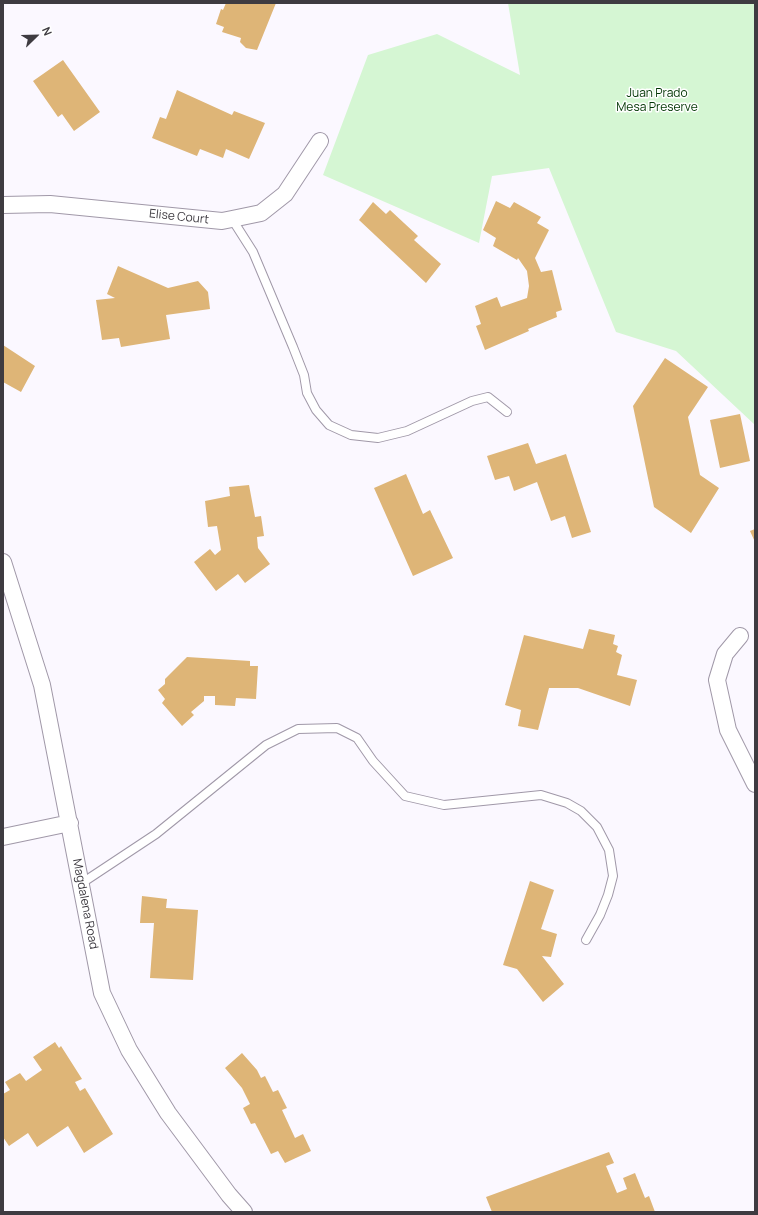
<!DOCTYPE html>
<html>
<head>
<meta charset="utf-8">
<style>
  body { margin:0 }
  #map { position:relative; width:758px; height:1215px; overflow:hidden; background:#fbf8ff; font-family:Manrope,sans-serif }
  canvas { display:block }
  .frame { position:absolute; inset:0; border:4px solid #3e3b41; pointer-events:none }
  .north { position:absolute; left:16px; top:16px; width:40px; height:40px; -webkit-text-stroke:3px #fff; paint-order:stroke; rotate:67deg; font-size:11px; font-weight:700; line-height:16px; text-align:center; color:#3e3b41 }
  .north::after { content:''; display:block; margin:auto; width:14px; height:18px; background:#3e3b41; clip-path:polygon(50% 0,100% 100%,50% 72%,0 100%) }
</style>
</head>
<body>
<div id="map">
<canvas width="758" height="1215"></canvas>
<div class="frame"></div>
<div class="north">N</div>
</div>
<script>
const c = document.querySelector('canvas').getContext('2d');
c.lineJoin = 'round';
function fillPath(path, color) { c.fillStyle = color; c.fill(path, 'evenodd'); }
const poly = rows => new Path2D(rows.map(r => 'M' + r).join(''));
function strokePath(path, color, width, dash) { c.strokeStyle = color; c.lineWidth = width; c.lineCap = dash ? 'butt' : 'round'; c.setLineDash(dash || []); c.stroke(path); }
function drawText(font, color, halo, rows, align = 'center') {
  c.font = font + ' Manrope,sans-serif'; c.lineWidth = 3; c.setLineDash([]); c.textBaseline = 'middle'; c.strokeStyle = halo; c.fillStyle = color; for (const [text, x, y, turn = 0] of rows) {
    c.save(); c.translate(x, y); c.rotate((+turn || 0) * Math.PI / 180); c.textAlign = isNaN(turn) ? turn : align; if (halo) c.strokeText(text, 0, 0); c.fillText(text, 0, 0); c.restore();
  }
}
fillPath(poly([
  [508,3,755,3,755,425,676,351,616,332,549,168,492,176,479,243,323,175,368,55,437,34,520,75]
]), '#d5f6d3');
fillPath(poly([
  [226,3,276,3,257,50,246,48,240,42,241,38,222,32,224,27,216,24,221,9,223,10],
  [63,60,100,112,74,131,62,114,58,117,33,81],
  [177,90,232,115,234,111,265,123,249,159,226,149,223,158,200,149,197,156,152,138,160,117,166,119],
  [496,201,510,208,514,202,541,217,537,223,549,230,535,258,541,272,552,270,562,310,556,312,557,317,528,329,529,331,485,350,476,326,481,324,475,306,497,297,501,307,527,298,529,286,527,271,518,258,517,260,493,246,496,238,483,230],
  [373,202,386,214,390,210,418,236,414,240,441,264,426,283,359,220],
  [118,266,168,288,198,281,208,292,210,309,166,315,170,339,121,347,119,338,102,340,96,300,115,298,107,294],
  [3,345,35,366,21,392,3,382],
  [665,358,708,387,688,417,700,475,719,488,691,533,654,507,633,406],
  [740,414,750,461,720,468,710,420],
  [528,443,536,464,566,454,591,532,572,538,565,516,551,521,537,482,514,491,509,476,495,480,487,456],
  [406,474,423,514,430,510,453,558,413,576,374,488],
  [249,485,255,517,261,516,264,536,257,537,258,548,270,564,245,583,238,574,216,591,194,562,210,549,215,555,221,550,217,526,208,527,205,501,230,496,229,487],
  [755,529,755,542,750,531],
  [589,629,615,635,613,644,618,646,616,652,622,655,617,675,637,680,630,706,578,688,549,688,538,730,518,726,521,710,505,705,524,635,583,649],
  [187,657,250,661,250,666,258,666,256,699,236,698,235,706,215,705,215,696,204,696,204,701,191,712,194,715,182,726,162,703,165,699,158,690,165,684,165,679],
  [530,881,554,890,541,929,557,934,551,957,542,956,564,984,543,1002,517,969,503,965],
  [142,896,167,899,166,908,198,910,193,980,150,978,154,923,140,923],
  [55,1042,59,1048,61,1046,82,1079,75,1082,80,1091,85,1088,113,1134,84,1153,68,1126,37,1147,28,1133,9,1146,3,1137,3,1094,10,1090,5,1082,20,1073,26,1081,42,1070,33,1057],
  [242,1053,257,1070,261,1078,265,1076,273,1092,278,1090,287,1108,282,1110,295,1138,303,1134,311,1151,285,1163,278,1151,271,1154,255,1123,251,1124,243,1108,250,1104,242,1088,225,1068],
  [609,1152,614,1163,606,1166,617,1193,627,1189,623,1178,635,1173,645,1198,649,1196,655,1212,520,1212,520,1211,517,1212,492,1212,486,1197]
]), '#deb577');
const service = poly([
  [232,219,253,252,293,347,304,375,307,393,316,410,329,425,351,435,378,438,407,431,472,401,488,397,507,412],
  [82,883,156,834,266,745,298,729,337,728,357,738,373,761,405,796,444,805,541,795,567,803,581,811,597,827,609,850,613,876,608,895,600,915,586,940]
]);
const minor = poly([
  [3,205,50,204,222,221,232,219,261,213,285,194,320,141],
  [3,562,42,685,102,993,129,1050,168,1113,229,1195,244,1212],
  [740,636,725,654,717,680,728,730,755,784],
  [3,837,70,823]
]);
strokePath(service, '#a098a8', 10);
strokePath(minor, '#a098a8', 18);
strokePath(service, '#fff', 8);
strokePath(minor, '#fff', 16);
drawText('12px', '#003602', '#fff', [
  ["Juan Prado",657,94],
  ["Mesa Preserve",657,108]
]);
drawText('12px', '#3e3b41', '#fff', [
  ["Elise Court",179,217,6],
  ["Magdalena Road",85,904,79]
]);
</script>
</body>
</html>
